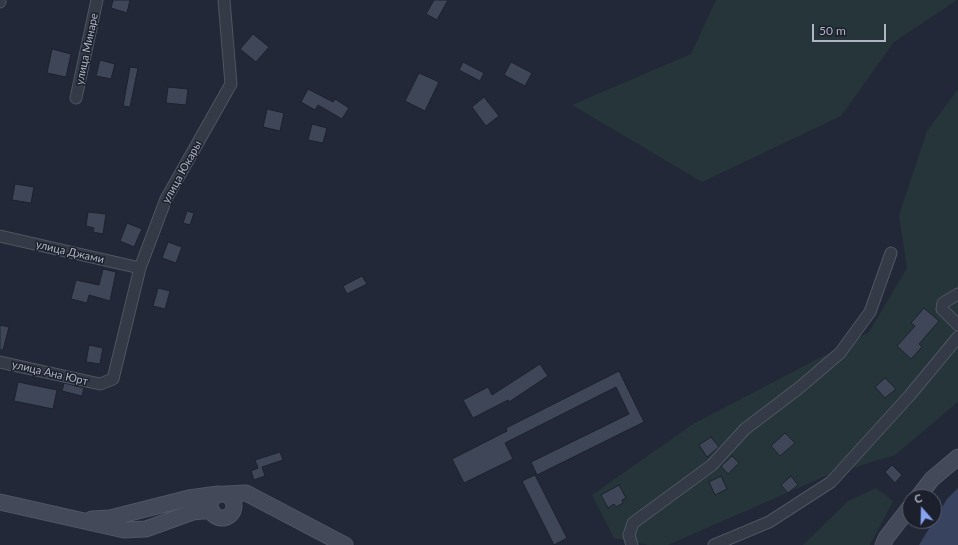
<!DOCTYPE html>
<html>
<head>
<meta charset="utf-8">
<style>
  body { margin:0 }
  #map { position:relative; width:958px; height:545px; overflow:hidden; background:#222837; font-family:Lato,sans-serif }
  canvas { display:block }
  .north { position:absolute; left:902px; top:489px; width:40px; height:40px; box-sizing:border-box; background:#1b202c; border:1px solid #575c69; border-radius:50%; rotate:340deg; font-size:11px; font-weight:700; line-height:16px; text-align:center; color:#b0b5c4 }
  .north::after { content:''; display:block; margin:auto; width:14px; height:18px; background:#88a3f1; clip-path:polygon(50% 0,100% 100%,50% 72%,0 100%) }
  .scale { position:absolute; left:812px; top:24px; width:74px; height:18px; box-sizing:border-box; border:2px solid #b0b5c4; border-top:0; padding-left:5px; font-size:12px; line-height:14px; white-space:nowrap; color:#b0b5c4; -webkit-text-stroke:3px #1b202c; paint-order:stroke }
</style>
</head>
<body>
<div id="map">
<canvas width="958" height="545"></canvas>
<div class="north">С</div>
<div class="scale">50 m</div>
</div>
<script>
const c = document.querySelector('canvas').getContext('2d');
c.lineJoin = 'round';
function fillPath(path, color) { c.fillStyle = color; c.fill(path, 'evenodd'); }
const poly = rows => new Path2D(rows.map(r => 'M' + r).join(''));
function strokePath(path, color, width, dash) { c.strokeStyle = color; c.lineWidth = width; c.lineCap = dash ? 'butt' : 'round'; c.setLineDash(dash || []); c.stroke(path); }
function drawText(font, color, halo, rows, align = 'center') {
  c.font = font + ' Lato,sans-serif'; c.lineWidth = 3; c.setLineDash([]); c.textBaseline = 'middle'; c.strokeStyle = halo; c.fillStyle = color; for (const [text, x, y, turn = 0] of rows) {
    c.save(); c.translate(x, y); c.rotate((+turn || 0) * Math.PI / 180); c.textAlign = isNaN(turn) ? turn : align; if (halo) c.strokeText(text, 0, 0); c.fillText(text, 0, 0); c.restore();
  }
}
fillPath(poly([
  [716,0,957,0,894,42,841,116,702,182,572,105,691,54],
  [958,89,958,402,895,455,823,477,668,545,649,545,614,538,592,495,693,424,869,332,907,268,899,215,927,131],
  [876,488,893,501,870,545,803,545,848,501]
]), '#253539');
fillPath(poly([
  [958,488,958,545,919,545,947,499]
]), '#38435f');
const building = poly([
  [113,0,130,0,127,13,111,8,113,0],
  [434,0,448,0,437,20,426,14,434,0],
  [253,34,269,47,256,62,240,49,253,34],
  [52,49,71,54,66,77,47,73,52,49],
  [100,60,115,64,111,79,96,76,100,60],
  [463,62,484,73,480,81,459,70,463,62],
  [511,62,532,73,525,86,504,75,511,62],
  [130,67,138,68,130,107,123,106,130,67],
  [419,73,439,82,425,111,405,101,419,73],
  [168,87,188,89,186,105,166,103,168,87],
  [308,89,333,102,335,99,349,108,342,119,318,105,315,110,301,102,308,89],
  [484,97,499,116,486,126,472,107,484,97],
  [267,109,284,113,280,131,263,127,267,109],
  [312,124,327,128,323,143,308,140,312,124],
  [15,184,34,187,31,203,12,200,15,184],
  [187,211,194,213,190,225,183,223,187,211],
  [88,212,106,214,103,234,93,232,94,228,86,226,88,212],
  [127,223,142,229,134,247,120,241,127,223],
  [168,242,182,247,176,263,162,258,168,242],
  [103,269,116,272,110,301,89,295,87,303,71,299,76,280,99,285,103,269],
  [362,276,367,284,347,294,343,286,362,276],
  [158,288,170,291,165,309,153,306,158,288],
  [924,308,939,321,919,344,922,347,911,359,897,346,915,326,911,323,924,308],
  [0,325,9,327,3,350,0,350,0,325],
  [89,345,103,348,100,364,86,362,89,345],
  [540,364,548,376,509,402,508,400,473,418,463,400,488,387,492,395,540,364],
  [619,371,644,422,537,475,531,462,629,414,616,387,505,443,513,459,464,483,452,459,507,431,506,428,619,371],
  [885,378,896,389,885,398,875,387,885,378],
  [18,382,57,390,53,409,14,401,18,382],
  [64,383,84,388,82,396,62,391,64,383],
  [785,433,795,443,780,456,771,446,785,433],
  [711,437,719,447,707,457,699,445,711,437],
  [280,452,283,460,262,467,265,476,254,480,251,471,258,468,255,460,280,452],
  [732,456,739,463,728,474,721,466,732,456],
  [892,465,902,475,895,483,885,472,892,465],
  [535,475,567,538,554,545,522,481,535,475],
  [721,476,727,489,715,495,709,482,721,476],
  [791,476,798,485,788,493,781,485,791,476],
  [619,485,626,498,622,500,623,503,616,507,614,504,608,508,601,495,619,485]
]);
fillPath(building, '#3e4657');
strokePath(building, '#1d222e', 1);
const street = poly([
  [0,2,0,0],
  [76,98,97,0],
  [0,236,140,268],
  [958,294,943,303,942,309,958,325],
  [0,362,100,384,113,379,140,268,166,199,231,84,224,0],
  [632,545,629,535,633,523,712,465,745,429,799,388,840,353,870,312,891,253],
  [714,545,769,522,831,482,910,395,958,337]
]);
const secondary = poly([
  '210 506a12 12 0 1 1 24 0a12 12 0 1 1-24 0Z',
  [226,494,246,493,345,545],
  [918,497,932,479,958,457],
  [0,502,124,530,146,529,193,512,202,511,212,511],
  [92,519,110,518,189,498,218,494],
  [883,545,886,538,910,507]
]);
strokePath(street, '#505562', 13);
strokePath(secondary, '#505562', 17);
strokePath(street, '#353a47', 11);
strokePath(secondary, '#44495a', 15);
drawText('11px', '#b0b5c4', '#1b202c', [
  ["улица Минаре",87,49,-78],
  ["улица Юкары",182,172,-61],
  ["улица Джами",70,252,13],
  ["улица Ана Юрт",50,373,13]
]);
</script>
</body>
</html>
